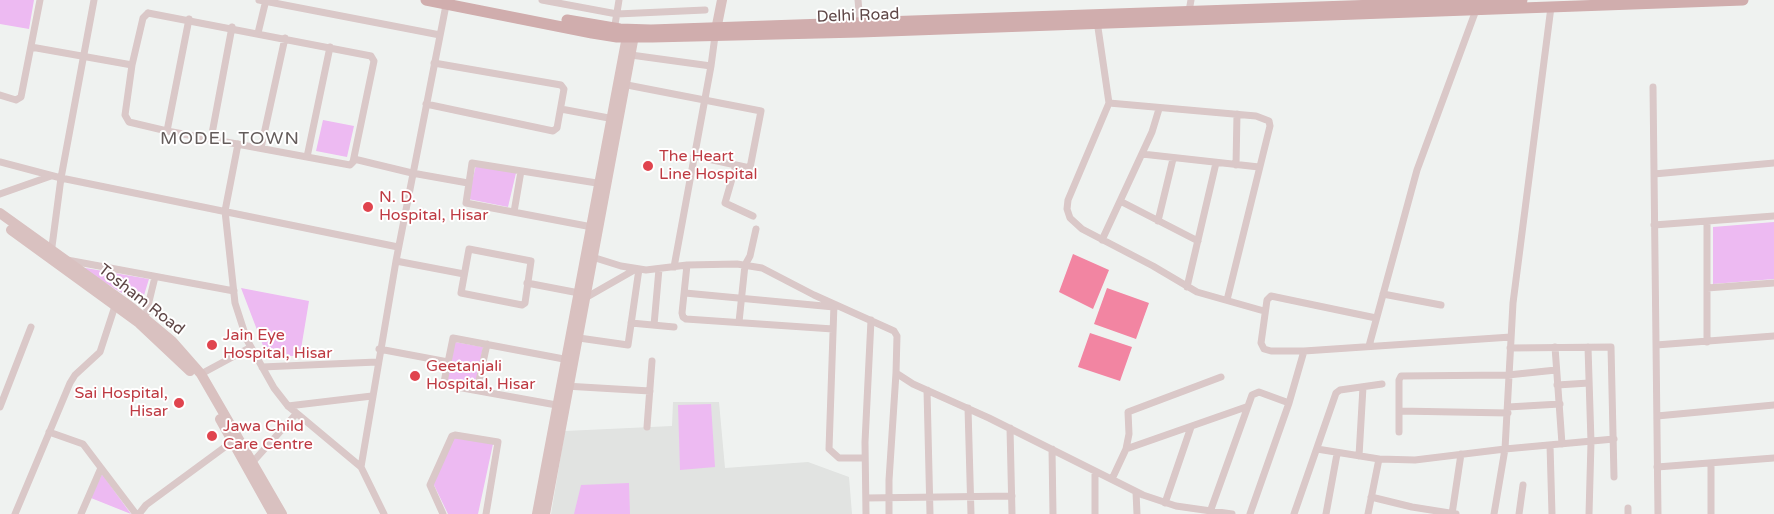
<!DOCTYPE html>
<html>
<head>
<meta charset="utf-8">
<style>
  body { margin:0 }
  canvas { display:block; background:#eff2f0 }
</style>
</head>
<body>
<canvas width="1774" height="514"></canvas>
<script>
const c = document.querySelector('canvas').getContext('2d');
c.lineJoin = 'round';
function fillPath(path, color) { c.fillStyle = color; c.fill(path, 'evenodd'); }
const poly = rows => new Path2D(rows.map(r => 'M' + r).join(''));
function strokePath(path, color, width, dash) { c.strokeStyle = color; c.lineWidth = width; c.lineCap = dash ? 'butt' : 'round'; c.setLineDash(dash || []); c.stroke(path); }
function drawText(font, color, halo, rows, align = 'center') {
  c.font = font + ' "Varela Round",sans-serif'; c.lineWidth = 4; c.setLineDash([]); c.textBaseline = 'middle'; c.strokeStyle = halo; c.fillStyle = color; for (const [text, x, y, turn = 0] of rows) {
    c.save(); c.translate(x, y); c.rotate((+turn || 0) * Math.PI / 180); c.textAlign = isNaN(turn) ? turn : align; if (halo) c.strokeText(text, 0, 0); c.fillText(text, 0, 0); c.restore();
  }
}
fillPath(poly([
  [673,402,719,402,725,468,808,462,849,477,852,514,551,514,565,431,672,426]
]), '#e1e3e1');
fillPath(poly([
  [0,0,34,0,29,29,0,24],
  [323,120,354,126,347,157,316,151],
  [476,165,516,173,508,207,468,199],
  [1774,222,1774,279,1713,284,1713,227],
  [80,267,149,279,141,305],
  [241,288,309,301,300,355,275,358,267,356],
  [455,342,483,347,475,386,447,381],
  [711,404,715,467,680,470,678,405],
  [454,437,493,444,478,514,448,514,433,483],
  [102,474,131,514,91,498],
  [629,483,630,514,574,514,581,485]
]), '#edbaf2');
fillPath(poly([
  [1073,254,1109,270,1093,309,1059,292],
  [1107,288,1149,303,1136,339,1094,324],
  [1090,333,1132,347,1120,381,1078,367]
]), '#f285a2');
strokePath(poly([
  [259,0,440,35],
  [542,0,617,14,705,10],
  [858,0,860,22],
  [1189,11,1191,0],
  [148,13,371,56,374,61,353,162,350,165,167,131,129,122,125,115,132,65,143,18,148,13],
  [1097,21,1109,103,1068,200,1067,209,1070,218,1082,229,1153,266,1197,292,1264,311],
  [614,31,619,0],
  [258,33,266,0],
  [31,47,132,65],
  [631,55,711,66],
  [622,84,761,111,750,168,694,156],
  [1653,87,1658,514],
  [0,95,16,100,21,97,40,0],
  [1109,103,1256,116,1269,121,1270,126,1227,300],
  [426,104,553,131,557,128,564,89,561,85,434,63],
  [561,109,614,119],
  [167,131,189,19],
  [211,139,232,27],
  [238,144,225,211,235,303,247,340,274,388,288,406,361,467,384,514],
  [261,148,285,38],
  [1142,154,1259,167],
  [307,157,330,47],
  [354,159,412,173,468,183],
  [0,162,61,178,398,247],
  [736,165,725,203,753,216],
  [1236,165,1237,114],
  [1654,174,1774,163],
  [0,194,51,176],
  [1120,201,1198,241],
  [514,212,521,171],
  [1158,221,1173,159],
  [1707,222,1707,342],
  [1654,225,1774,216],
  [592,227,466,203,472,163,603,184],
  [1102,240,1152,132,1159,109],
  [469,249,531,261,525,303,522,305,461,293,469,249],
  [51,254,61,178,94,0],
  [589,256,621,266,646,270,687,265,737,264,762,268,814,295,894,331,897,336,896,373,913,384,989,418,1143,495,1176,506,1232,514],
  [67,260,234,291],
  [396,261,464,274],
  [687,265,682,313,683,317,686,319,833,329],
  [674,267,711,66,715,36],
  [527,283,579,293],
  [1187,287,1216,163],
  [1707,288,1774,283],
  [685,293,834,307],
  [1383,294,1441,305],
  [587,297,636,269],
  [834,304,829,449,839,458,865,458],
  [145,318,155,277],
  [1376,318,1271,296,1267,300,1261,343,1264,349,1271,351,1304,351,1511,337],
  [739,322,745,265,750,256,756,229],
  [631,323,674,327],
  [654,325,659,269],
  [579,338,628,345,639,269],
  [1656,345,1774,336],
  [1369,346,1417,170,1476,10],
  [1555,347,1562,444],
  [1588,347,1591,442,1589,514],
  [1510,348,1611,347,1614,477],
  [379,349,448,362],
  [262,367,377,362],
  [201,374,251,347],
  [1557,385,1589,383],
  [565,386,650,391],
  [477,390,487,344],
  [927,390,930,514],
  [288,406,372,396],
  [562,406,446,385,444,382,453,338,569,360],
  [0,407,31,327],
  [1508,407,1560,404],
  [968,408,971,514],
  [1399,411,1508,413],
  [1657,416,1774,405],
  [647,427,652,361],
  [1010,428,1012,514],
  [49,432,83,444,136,514],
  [1399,432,1399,380,1401,376,1508,375,1556,370],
  [1550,445,1552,514],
  [1052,449,1053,514],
  [1126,449,1129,434,1128,412,1221,377],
  [1317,449,1379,459,1415,460,1505,449,1614,439],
  [1359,456,1363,387],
  [251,464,296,414],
  [1711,464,1711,514],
  [361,467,396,261,447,0],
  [1657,467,1774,458],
  [1095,471,1095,514],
  [1112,479,1126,449,1246,407],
  [1136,492,1137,514],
  [1371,497,1412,507,1456,514],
  [866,498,1012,496],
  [1165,503,1191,427],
  [1210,512,1252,395,1259,392,1289,403],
  [15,514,70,383,75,375,100,352,116,303],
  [81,514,101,468],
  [139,514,146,505,233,441],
  [443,514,430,485,452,436,455,435,498,442,486,514],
  [866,514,865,442,871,320],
  [889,514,889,480,896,373],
  [1250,514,1289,403,1304,351],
  [1294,514,1336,393,1340,390,1382,384],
  [1326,514,1337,454],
  [1368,514,1379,459],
  [1452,514,1461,454],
  [1494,514,1505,449,1513,303,1551,7],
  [1519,514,1523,485],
  [1628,514,1628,508]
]), '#dac8c8', 7);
strokePath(poly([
  [715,35,722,0],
  [0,213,131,307,172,341,201,374,282,514],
  [11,230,139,323,190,371],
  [220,419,273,514],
  [537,514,628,31],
  [545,514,635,30]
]), '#d9c1c0', 10);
strokePath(poly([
  [426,0,592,33,617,37,652,37,860,32,1743,0],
  [567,20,620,29,651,30,1522,0]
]), '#d0adad', 11);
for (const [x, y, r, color] of [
  [648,166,6,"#e0444e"],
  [368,207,6,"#e0444e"],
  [212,345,6,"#e0444e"],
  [415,376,6,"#e0444e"],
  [179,403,6,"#e0444e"],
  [212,436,6,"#e0444e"]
]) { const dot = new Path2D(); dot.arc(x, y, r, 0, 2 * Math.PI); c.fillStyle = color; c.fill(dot); strokePath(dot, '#fff', 2); }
drawText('16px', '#5e4646', '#fff', [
  ["Delhi Road",858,16,-2],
  ["Tosham Road",141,300,38]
]);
drawText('16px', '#be3a42', '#fff', [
  ["The Heart",659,157],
  ["Line Hospital",659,175],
  ["N. D.",379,198],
  ["Hospital, Hisar",379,216],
  ["Jain Eye",223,336],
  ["Hospital, Hisar",223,354],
  ["Geetanjali",426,367],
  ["Hospital, Hisar",426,385],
  ["Sai Hospital,",168,394,"right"],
  ["Hisar",168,412,"right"],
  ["Jawa Child",223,427],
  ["Care Centre",223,445]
], 'left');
c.letterSpacing = '1px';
drawText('18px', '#645c5b', '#fff', [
  ["MODEL TOWN",230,139]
]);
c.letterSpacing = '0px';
</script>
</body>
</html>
